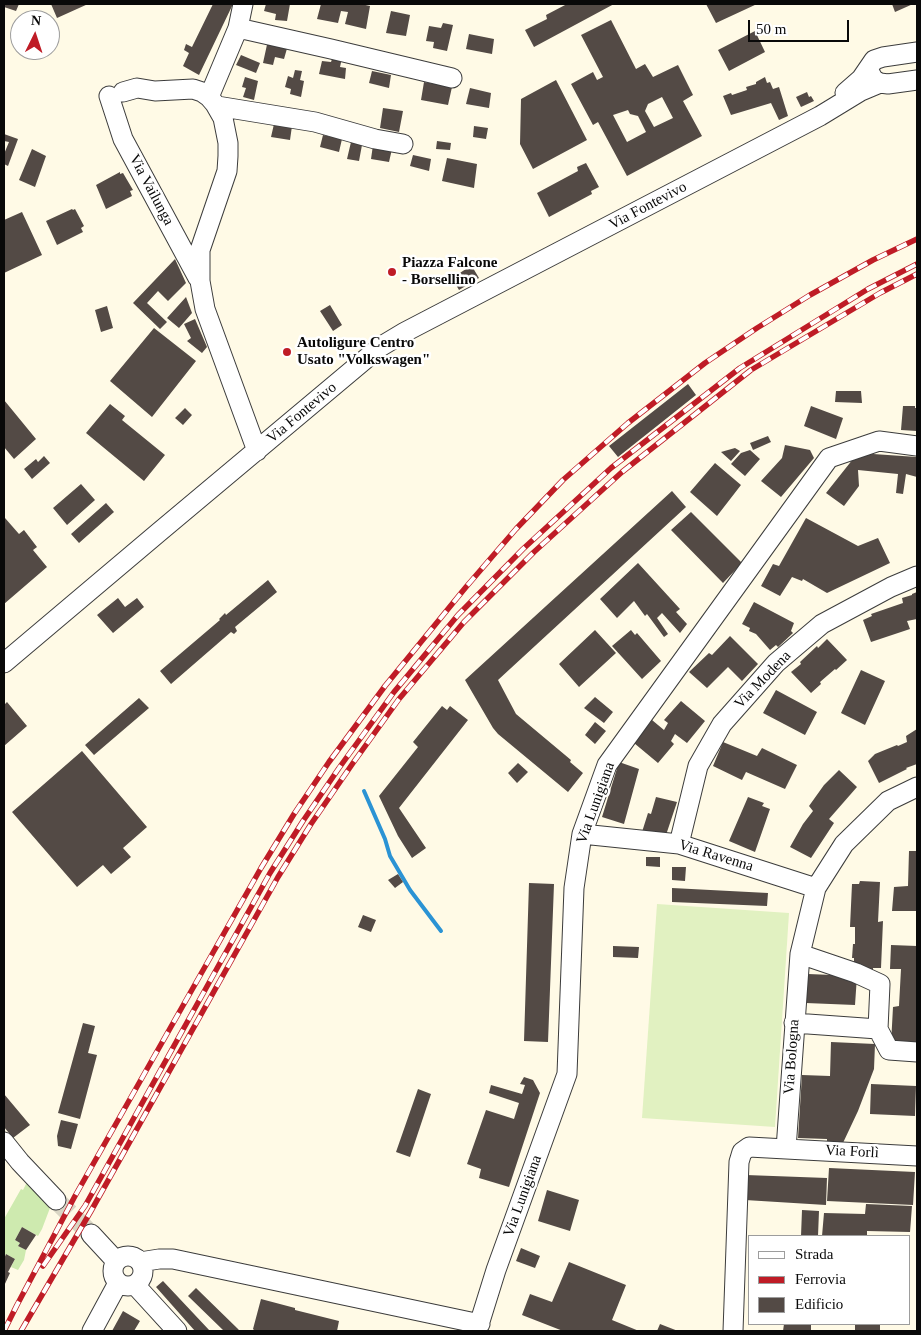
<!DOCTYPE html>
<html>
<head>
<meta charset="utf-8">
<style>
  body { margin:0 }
  #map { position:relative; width:921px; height:1335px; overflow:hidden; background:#fffae6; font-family:Georgia,serif }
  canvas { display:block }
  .frame { position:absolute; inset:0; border:5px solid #090909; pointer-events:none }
  .legend { position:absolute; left:748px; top:1235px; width:162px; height:90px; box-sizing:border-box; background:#fff; border:1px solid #9d9d9d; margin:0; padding:6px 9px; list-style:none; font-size:15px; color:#090909 }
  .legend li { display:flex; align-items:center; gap:10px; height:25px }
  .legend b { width:25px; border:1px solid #9d9d9d }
  .north { position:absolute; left:10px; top:10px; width:50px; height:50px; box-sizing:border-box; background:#fff; border:1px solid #9d9d9d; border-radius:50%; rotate:4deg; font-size:14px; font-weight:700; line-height:20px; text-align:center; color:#090909 }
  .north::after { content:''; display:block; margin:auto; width:18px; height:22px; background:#bf1c26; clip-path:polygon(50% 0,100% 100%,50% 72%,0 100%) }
  .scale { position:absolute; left:748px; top:20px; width:101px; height:22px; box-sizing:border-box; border:2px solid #090909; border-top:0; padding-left:6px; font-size:15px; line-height:18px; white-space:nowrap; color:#090909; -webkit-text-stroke:4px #fff; paint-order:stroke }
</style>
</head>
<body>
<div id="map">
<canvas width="921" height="1335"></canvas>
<div class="frame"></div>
<ul class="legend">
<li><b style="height:6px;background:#fff"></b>Strada</li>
<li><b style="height:6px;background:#bf1c26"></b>Ferrovia</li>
<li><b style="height:14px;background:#534a45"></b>Edificio</li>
</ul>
<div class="north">N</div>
<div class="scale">50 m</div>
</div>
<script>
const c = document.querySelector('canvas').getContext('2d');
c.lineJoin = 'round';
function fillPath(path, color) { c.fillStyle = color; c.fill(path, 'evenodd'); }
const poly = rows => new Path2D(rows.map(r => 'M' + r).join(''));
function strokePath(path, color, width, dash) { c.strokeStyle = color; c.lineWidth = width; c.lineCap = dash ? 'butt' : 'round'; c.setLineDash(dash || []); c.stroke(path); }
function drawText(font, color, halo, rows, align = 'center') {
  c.font = font + ' Georgia,serif'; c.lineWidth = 5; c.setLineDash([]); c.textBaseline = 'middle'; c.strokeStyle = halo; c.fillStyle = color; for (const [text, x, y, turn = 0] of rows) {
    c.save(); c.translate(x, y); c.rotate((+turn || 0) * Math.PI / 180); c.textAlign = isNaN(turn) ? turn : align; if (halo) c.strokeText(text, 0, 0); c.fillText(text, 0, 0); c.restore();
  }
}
fillPath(poly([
  [28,1180,53,1200,42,1229,38,1236,22,1227,15,1240,20,1243,18,1246,26,1250,24,1260,18,1270,11,1267,15,1259,6,1254,4,1259,4,1219,21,1189,23,1190]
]), '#ceeaaf');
fillPath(poly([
  [657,904,789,913,775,1127,642,1118]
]), '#e1f1c1');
strokePath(poly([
  [364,791,385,839,390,856,410,890,441,931]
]), '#2b93d4', 4);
fillPath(poly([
  [4,4,19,4,16,11,4,7],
  [51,4,88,4,57,18],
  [213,4,233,4,199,75,183,66,189,53,184,50,186,44,192,47],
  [266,4,290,4,287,21,275,20,276,14,264,11],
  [321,4,361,4,370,6,366,29,345,24,348,12,341,11,338,23,317,19],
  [567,4,614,4,534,47,525,30,547,19,546,15],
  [706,4,757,4,716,23],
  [892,4,913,4,895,12],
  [391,11,410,15,406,36,386,33],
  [611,20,636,69,645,64,653,77,678,65,693,95,683,101,702,136,627,176,598,122,593,125,571,84,593,72,597,80,603,77,581,35],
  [662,97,673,118,654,127,645,111,648,104],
  [628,110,630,114,638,116,646,132,627,142,613,115],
  [443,23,453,25,447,51,433,48,434,42,426,41,429,26,441,28],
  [755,31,765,52,729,71,718,50],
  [469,34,494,39,492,54,466,49],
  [268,40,288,45,284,59,275,57,273,65,263,63],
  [241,55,260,63,256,73,236,65],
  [333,56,342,58,340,67,346,68,345,79,319,74,322,61,331,62],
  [295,70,302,71,300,80,304,81,301,97,290,94,291,89,285,87,288,76,293,78],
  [372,71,391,75,389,88,369,83],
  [245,77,258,81,254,100,243,97,246,88,242,87],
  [765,77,767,83,770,82,773,89,779,87,788,116,779,120,771,103,731,115,723,96,731,93,732,95,747,90,746,87,756,84,756,82],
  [556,80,587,140,533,169,520,144,521,99],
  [424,82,452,87,448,105,421,100],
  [470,88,491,93,489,108,466,104],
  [807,92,809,97,811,96,814,101,801,107,796,97],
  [383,108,403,111,399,132,380,128],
  [274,124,292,126,290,140,271,137],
  [474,126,488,128,486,139,473,137],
  [4,134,18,139,8,166,4,164,4,154,9,142,4,141],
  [323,135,342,139,339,152,320,147],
  [437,141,451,143,450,150,436,149],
  [351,142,362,145,359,161,347,159],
  [373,145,392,149,389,162,371,159],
  [32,149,46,156,35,187,19,180],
  [413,155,431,159,429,171,410,166],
  [447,158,477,164,474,188,442,181],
  [586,163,599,187,591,191,592,194,549,217,537,193,578,171,577,167],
  [120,172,120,174,123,173,133,190,130,191,132,196,106,209,96,185],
  [72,209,73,210,75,209,84,226,81,228,83,232,57,245,46,221],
  [22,212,42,255,4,273,4,220],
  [175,259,186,283,168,301,158,291,147,303,167,322,160,329,133,303],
  [470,263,479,278,459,290,452,278,466,269,465,266],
  [186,297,192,313,179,328,167,318],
  [330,305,342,325,333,331,320,311],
  [107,306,113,328,101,332,95,310],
  [195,319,207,347,202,353,187,341,191,338,184,324],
  [154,328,196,361,152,417,110,381],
  [688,384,696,395,618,457,609,446],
  [836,391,861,391,862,403,835,402],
  [4,400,36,439,14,459,4,447],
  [110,404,125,416,122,420,165,455,144,481,86,433],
  [811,406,843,418,836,439,804,426],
  [903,406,915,406,915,408,917,408,917,431,901,430],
  [185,408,192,415,183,425,175,418],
  [768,436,771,442,753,450,750,443],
  [785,445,810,450,814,458,781,497,761,481,782,458],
  [735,448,740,451,731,461,721,452],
  [750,450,760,459,745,476,731,464,741,453],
  [873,454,917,457,917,477,906,474,903,494,896,493,898,474,858,470,859,486,844,506,826,493,853,459,861,455],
  [44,456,50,463,32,479,24,469,36,459,38,462],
  [715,463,741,485,717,516,690,492],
  [81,484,95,500,67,525,53,508],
  [672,491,686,507,498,680,516,714,571,760,570,762,583,773,568,792,498,734,493,728,465,680],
  [106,503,114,512,79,543,71,534],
  [691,512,742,563,723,583,671,530],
  [5,518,19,534,24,530,37,547,33,550,47,567,4,604,4,519],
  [806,518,858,546,878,538,890,563,827,593,803,579,802,581,792,577,780,596,761,586,773,564,779,566],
  [638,563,680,609,676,612,687,624,680,633,662,613,657,618,668,634,664,637,647,614,645,616,634,601,617,618,600,599],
  [268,580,277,592,235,627,237,631,234,634,231,632,171,684,160,671,220,620,219,619,225,613,226,615],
  [917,592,917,619,907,621,910,629,871,642,863,620,872,616,871,614,903,603,902,598,912,595,912,594],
  [118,598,125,607,137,598,144,607,113,633,97,615],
  [754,602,794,623,791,631,793,633,778,647,776,645,770,650,756,634,749,631,750,628,742,624],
  [595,630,616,653,579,687,559,664],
  [631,630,635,635,637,633,661,661,642,679,612,646],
  [730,636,758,664,742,681,728,667,707,688,689,672,709,653,712,655],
  [827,639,847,660,836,670,835,669,820,682,821,684,811,693,791,672,801,664,800,662,817,646,818,648],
  [861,670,885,681,865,725,841,713],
  [776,690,817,712,805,735,763,713],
  [595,697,613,712,604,723,584,708],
  [139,698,149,708,94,755,85,745],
  [681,701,705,721,687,743,675,734,671,741,674,744,658,763,634,743,652,720,664,730,668,723,664,720],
  [7,702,27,726,4,746,4,705],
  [442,706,447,710,450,706,468,720,399,808,426,848,412,858,398,836,379,796,418,747,413,742],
  [595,722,606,731,595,744,585,735],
  [917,729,917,764,906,768,907,769,879,783,868,761,875,754,897,745,898,746,907,742,906,736],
  [723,742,757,756,762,748,797,765,785,789,746,772,742,780,713,766],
  [82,751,147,827,123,848,131,857,111,874,103,865,77,887,12,812],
  [619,762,639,769,624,824,602,817],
  [518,763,528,772,517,783,508,773],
  [839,770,857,787,829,819,834,823,811,858,790,847,803,824,813,811,809,806,824,785],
  [656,797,677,802,665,838,642,832,648,813,651,814],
  [748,797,764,803,762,806,770,809,755,852,729,841],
  [909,851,917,851,917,911,892,911,894,887,908,886],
  [646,857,660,857,660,867,646,866],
  [672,867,686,867,685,881,672,880],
  [398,874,403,882,395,888,388,880],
  [860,881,880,882,878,922,883,921,881,968,873,968,873,971,854,970,854,958,852,958,853,944,855,944,855,927,850,927,852,884,859,884],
  [529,883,554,884,548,1042,524,1041],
  [672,888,768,893,767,906,672,902],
  [363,915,376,920,371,932,358,927],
  [891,945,917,946,917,1045,891,1044,893,1007,899,1006,901,969,890,969],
  [613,946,639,947,638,958,613,957],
  [808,974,857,976,855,1005,806,1003],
  [83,1023,95,1026,88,1053,97,1055,80,1119,58,1113],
  [831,1042,875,1044,874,1069,858,1111,842,1145,827,1144,827,1139,798,1138,802,1075,830,1076],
  [524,1077,533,1080,540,1093,509,1187,479,1178,481,1169,467,1164,486,1110,514,1119,519,1103,489,1093,491,1085,522,1094,525,1085,520,1084],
  [871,1084,916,1086,915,1116,870,1114],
  [418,1089,431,1094,410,1157,396,1152],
  [4,1094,30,1125,13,1138,4,1127],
  [61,1120,78,1124,71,1149,58,1146,57,1136],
  [829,1168,915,1172,913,1205,827,1201],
  [746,1175,827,1178,826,1205,745,1200],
  [547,1190,579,1200,570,1231,538,1221],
  [866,1204,912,1206,910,1232,867,1231,867,1236,822,1236,824,1213,865,1214],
  [802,1210,819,1211,818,1236,801,1236],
  [22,1227,36,1235,26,1250,18,1246,20,1243,15,1240],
  [521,1248,540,1256,535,1268,516,1261],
  [6,1254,15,1259,8,1272,10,1273,4,1286,4,1259],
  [569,1262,626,1285,612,1320,639,1331,563,1331,522,1315,530,1294,552,1302],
  [163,1281,210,1331,195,1331,156,1287],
  [196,1288,237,1328,240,1331,224,1331,188,1296],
  [261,1299,295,1308,295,1310,339,1321,337,1331,255,1331,253,1329],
  [123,1311,140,1321,134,1331,112,1331],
  [660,1324,678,1331,657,1331],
  [784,1324,811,1324,811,1331,783,1331],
  [855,1324,880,1324,880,1331,855,1331]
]), '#534a45');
strokePath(poly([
  [56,1200,91,1234]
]), '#dad6c5', 19, [19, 9]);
const minor = poly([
  [238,28,331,49,452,78],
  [871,75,874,80,880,83,888,84,917,80],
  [123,92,137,88,155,91,193,89,202,92,209,97,215,104,223,118,228,143,228,156,227,171,200,250,200,281,205,309,257,451],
  [845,93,861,79,874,60,883,57,917,52],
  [109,96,123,139,198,278],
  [209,97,238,28,243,4],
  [217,106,315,122,375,139,403,144],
  [4,663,158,533,380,347,405,332,820,116,861,91,880,83],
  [582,834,679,844,816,888],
  [679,844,698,766,722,724,776,663,822,624,891,587,917,576],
  [794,1023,878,1029,880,984,856,973,800,954],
  [878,1029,889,1050,917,1052],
  [4,1142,20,1162,56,1200],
  [786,1149,800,954,816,888,844,844,888,801,917,787],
  [91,1234,116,1261],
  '113 1271a15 15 0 1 1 30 0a15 15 0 1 1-30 0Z',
  [140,1262,159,1259,173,1259,480,1324],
  [135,1285,177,1331],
  [92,1331,118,1283],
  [477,1331,496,1270,567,1074,574,888,582,834,607,765,829,458,879,441,917,446],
  [733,1331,739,1162,742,1152,749,1147,917,1156]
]);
strokePath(minor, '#3c3c3c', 21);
strokePath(minor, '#fff', 19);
const rail = poly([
  [43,1266,85,1206,270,873,303,821,339,768,394,692,458,615,523,549,611,468,740,368,868,289,917,264],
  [4,1331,17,1305,75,1196,261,868,294,814,329,762,385,686,466,587,516,529,563,480,628,423,705,363,757,328,810,295,873,260,917,239],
  [21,1331,91,1211,278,877,311,824,353,763,399,699,464,622,534,552,622,472,751,370,880,293,917,274]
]);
strokePath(rail, '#bf1c26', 5.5);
strokePath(rail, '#fff', 4, [11]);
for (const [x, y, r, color] of [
  [392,272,5,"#bf1c26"],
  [287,352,5,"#bf1c26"]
]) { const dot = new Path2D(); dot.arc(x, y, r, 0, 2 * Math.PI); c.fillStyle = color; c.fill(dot); strokePath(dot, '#fff', 2); }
drawText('15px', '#090909', '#fff', [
  ["Via Vailunga",151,190,62],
  ["Via Fontevivo",648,206,-28],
  ["Via Fontevivo",302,413,-40],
  ["Via Modena",763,680,-46],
  ["Via Lunigiana",596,803,-70],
  ["Via Ravenna",716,856,17],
  ["Via Bologna",792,1057,-86],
  ["Via Forlì",852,1152,3],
  ["Via Lunigiana",523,1196,-70]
]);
drawText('bold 15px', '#090909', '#fff', [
  ["Piazza Falcone",402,263],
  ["- Borsellino",402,280],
  ["Autoligure Centro",297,343],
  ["Usato \"Volkswagen\"",297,360]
], 'left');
</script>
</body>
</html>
